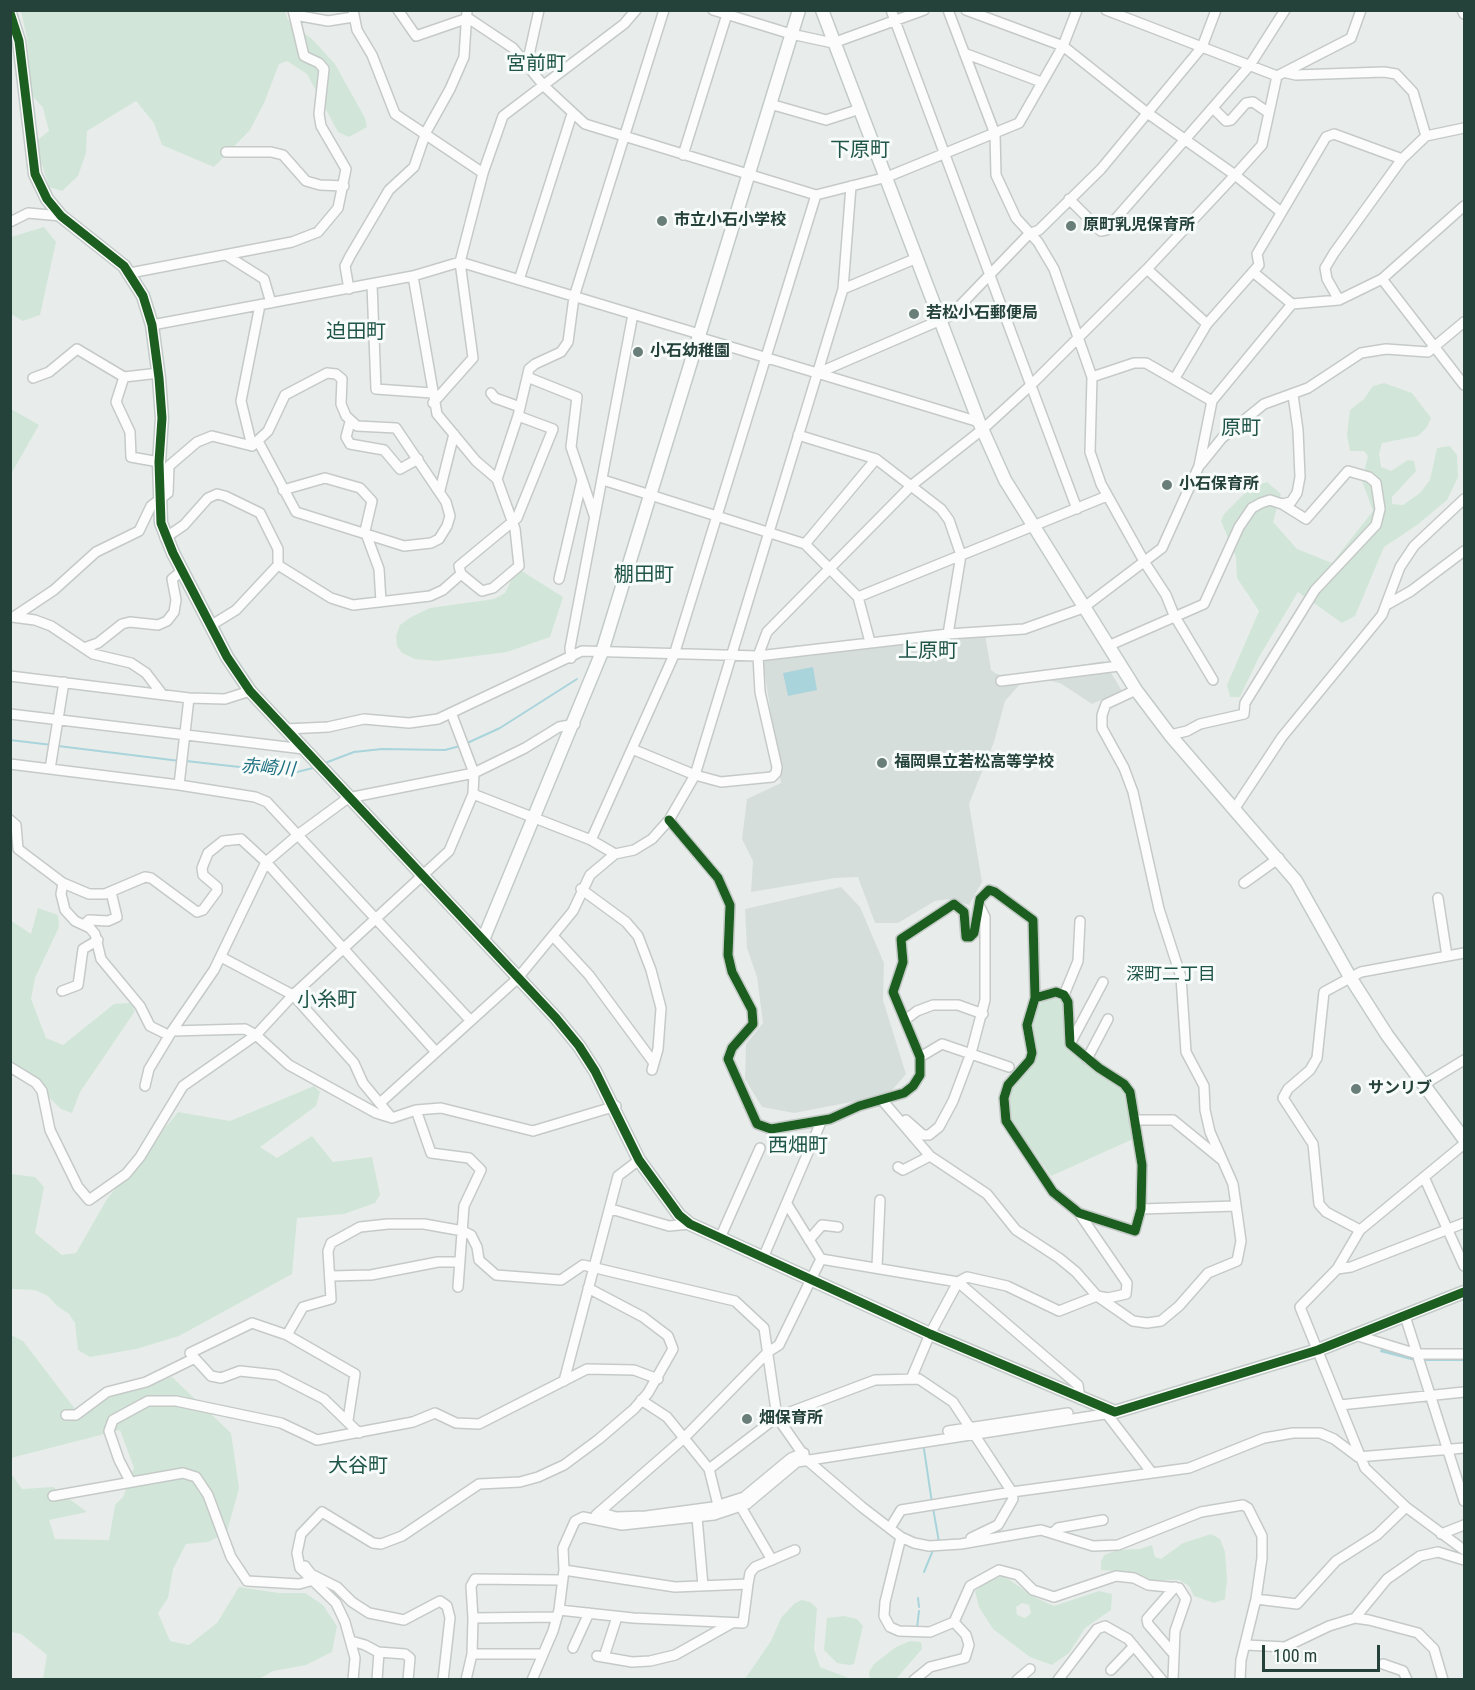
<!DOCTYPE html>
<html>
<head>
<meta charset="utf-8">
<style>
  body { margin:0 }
  #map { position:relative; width:1475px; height:1690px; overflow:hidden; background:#e8edeb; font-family:"Roboto Condensed",sans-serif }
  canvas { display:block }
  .frame { position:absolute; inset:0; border:12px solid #24423a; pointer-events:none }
  .scale { position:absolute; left:1262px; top:1645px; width:118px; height:27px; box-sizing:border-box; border:3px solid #24423a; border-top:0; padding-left:8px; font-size:18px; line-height:21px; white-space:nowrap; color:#24423a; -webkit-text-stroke:4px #f7fbf9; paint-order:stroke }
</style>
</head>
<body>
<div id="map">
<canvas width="1475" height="1690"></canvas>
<div class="frame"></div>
<div class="scale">100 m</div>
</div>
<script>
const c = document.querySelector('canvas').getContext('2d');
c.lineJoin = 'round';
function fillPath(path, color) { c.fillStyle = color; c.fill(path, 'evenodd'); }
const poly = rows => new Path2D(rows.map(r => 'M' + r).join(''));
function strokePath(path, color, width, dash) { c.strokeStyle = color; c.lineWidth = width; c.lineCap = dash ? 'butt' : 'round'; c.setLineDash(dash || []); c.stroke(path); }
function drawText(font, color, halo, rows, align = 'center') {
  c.font = font + ' "Roboto Condensed","Noto Sans JP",sans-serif'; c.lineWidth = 6; c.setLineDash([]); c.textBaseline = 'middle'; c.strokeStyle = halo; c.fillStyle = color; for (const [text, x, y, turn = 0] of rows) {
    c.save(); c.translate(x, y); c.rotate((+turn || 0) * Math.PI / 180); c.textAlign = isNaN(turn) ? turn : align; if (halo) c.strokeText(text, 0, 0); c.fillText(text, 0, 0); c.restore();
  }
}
fillPath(poly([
  [985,634,991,670,997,674,1008,677,1104,661,1122,691,1092,704,1060,683,1042,679,1022,682,1005,701,994,742,969,804,982,882,969,905,950,899,935,901,898,923,875,923,858,877,835,878,751,892,753,861,742,839,747,799,781,783,763,661],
  [841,887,860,907,884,963,883,1000,906,1074,888,1095,794,1113,762,1107,745,1079,746,1044,763,1023,757,977,747,948,745,909]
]), '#d6dedb');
fillPath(poly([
  [21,11,285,11,288,20,313,40,335,64,365,118,367,127,349,137,338,132,307,74,287,61,279,64,264,103,250,130,214,167,162,145,154,123,136,101,87,131,86,153,78,176,62,191,49,187,35,142,49,131,43,108,32,95,27,38],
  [44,227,56,242,40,315,23,321,11,314,11,237],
  [1384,383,1412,393,1431,418,1427,427,1418,436,1382,443,1379,454,1381,467,1391,471,1408,460,1414,461,1416,471,1392,497,1392,504,1403,505,1420,493,1430,480,1437,448,1450,446,1457,455,1458,477,1447,500,1417,525,1384,547,1355,616,1342,623,1298,592,1259,657,1240,697,1230,697,1227,685,1259,611,1237,578,1236,557,1221,521,1224,514,1251,487,1267,482,1281,494,1273,522,1297,549,1332,563,1373,511,1362,481,1368,456,1364,451,1350,451,1347,435,1350,410,1364,399,1373,386],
  [11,409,39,425,11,474],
  [517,568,563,597,550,637,507,652,437,661,415,659,402,653,397,646,396,636,400,625,411,617,430,608,494,599,505,593],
  [38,908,58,915,59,927,35,978,31,999,46,1038,63,1045,114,1004,131,1003,135,1011,80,1092,72,1113,61,1109,11,1060,10,920,31,934],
  [1054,997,1063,1002,1066,1046,1123,1089,1133,1139,1051,1176,1010,1120,1008,1106,1012,1088,1036,1059,1031,1022,1036,1009,1043,1001],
  [314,1086,320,1092,316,1106,260,1147,277,1158,312,1136,333,1162,372,1157,380,1195,375,1203,344,1214,297,1218,292,1274,179,1336,136,1349,90,1357,78,1350,75,1323,69,1314,56,1305,48,1296,35,1290,11,1289,11,1174,35,1177,44,1187,35,1233,62,1255,76,1253,107,1199,178,1112,230,1121],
  [11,1335,23,1341,75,1409,172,1377,231,1433,239,1488,227,1532,208,1542,186,1544,173,1569,168,1598,158,1613,170,1641,189,1645,217,1623,239,1587,279,1593,305,1593,323,1605,337,1626,332,1652,306,1665,273,1671,259,1679,40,1679,43,1679,47,1655,21,1634,11,1632,10,1472,22,1489,53,1487,87,1512,49,1520,55,1539,109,1540,115,1505,123,1497,134,1468,120,1430,11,1458],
  [1211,1534,1220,1539,1225,1552,1227,1579,1225,1599,1214,1603,1194,1596,1189,1586,1179,1580,1153,1580,1130,1572,1101,1570,1101,1562,1104,1555,1118,1550,1140,1549,1152,1545,1155,1557,1161,1559,1183,1543],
  [1004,1576,1036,1598,1054,1606,1099,1591,1112,1594,1111,1610,1085,1628,1069,1653,1052,1665,1030,1657,993,1629,979,1607,975,1591,989,1580],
  [1022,1603,1029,1605,1031,1613,1025,1618,1017,1615,1016,1607],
  [802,1600,810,1602,817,1608,814,1649,820,1667,851,1679,745,1679,771,1641,781,1618,795,1603],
  [844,1616,857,1619,863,1626,854,1664,849,1665,837,1663,824,1650,827,1618],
  [910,1641,921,1642,922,1649,896,1679,870,1679,869,1672,874,1664,896,1647]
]), '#d1e6d8');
fillPath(poly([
  [813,667,817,690,788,696,783,673],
  [1381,1348,1464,1357,1464,1361,1415,1361,1380,1352]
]), '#a9d4db');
strokePath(poly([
  [10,740,52,745],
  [465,744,500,728,577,679],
  [58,746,180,761],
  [186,761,293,773,317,767],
  [325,763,354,752,382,749,445,750,460,746],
  [924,1449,932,1503],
  [933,1508,939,1542],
  [924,1572,933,1550],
  [918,1598,919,1607],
  [917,1628,919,1611]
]), '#a9d4db', 2);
const street = poly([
  [353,10,357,30,372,55,395,114,483,173],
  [398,10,416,36,468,18],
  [713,10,791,34,833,43,924,10],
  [891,10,1077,509],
  [948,10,995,134,996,175,1016,218,1038,242,1054,269,1092,377,1090,452,1101,484,1145,563,1166,595,1174,615,1213,680],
  [966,10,1063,46,1146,112,1235,175,1281,212],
  [1106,10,1277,76,1351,38,1361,10],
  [1462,10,1464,14],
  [295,15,328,21,353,17],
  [468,18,513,48,544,86,585,124,816,195,887,177,1019,123,1063,46,1077,10],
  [964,53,1041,82],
  [527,64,539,10],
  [1287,73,1296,75,1384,72,1396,74,1413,92,1426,136],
  [770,104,826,120,860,109],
  [1213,108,1226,121,1231,120,1246,103,1253,102,1269,113],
  [226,152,271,152,283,155,306,181,320,185,344,186],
  [683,155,728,11],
  [1069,199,1101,231,1106,230,1250,65,1285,10],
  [10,222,28,213,61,216],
  [226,255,264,279,271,303],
  [1147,269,1207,324],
  [1253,272,1292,304],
  [130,273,292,242,318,232,338,208,346,169,321,126,319,114,324,69,319,63,304,56,293,10],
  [413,276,437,414,476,461,497,479,515,529,519,566],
  [1382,279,1464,385],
  [519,280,572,114],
  [372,284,376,389,432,393],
  [349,289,345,266,350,256,389,190,414,167,426,132,450,89,464,57,467,10],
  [843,289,917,258],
  [1339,300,1327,279,1325,268,1334,253,1402,159,1426,136,1464,128],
  [152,325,413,276,460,262,699,334],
  [698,337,979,422],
  [818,373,950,316,1029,234,1039,230,1101,169,1202,47,1216,10],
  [124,377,116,402,130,432,131,457,159,462],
  [527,377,577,397,571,447,594,515],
  [1092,377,1134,363,1146,363,1212,401],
  [33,378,49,372,77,349,124,377,159,373],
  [1175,378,1207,324,1259,265,1257,254,1326,137,1334,134,1402,159],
  [491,393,495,398,520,407],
  [433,403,473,358,460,262,483,173,503,116,624,24,636,10],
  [350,422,346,437,350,444,384,450,400,469,418,459],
  [798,435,876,459,941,509,949,520,961,555,948,634],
  [252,446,268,431,285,395,327,373,336,374,342,379,341,404,346,416,357,426,396,428,446,502,450,516,447,526,439,539,431,543,404,546,296,512,258,441],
  [252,446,241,401,260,305],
  [1201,464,1222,438,1264,404,1308,388,1361,353,1386,349,1428,352,1464,322],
  [497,479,518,416,529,369,535,364,561,352,568,342,574,297,664,10],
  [603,480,805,544,858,597,870,642],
  [283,490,325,478,360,488,372,501,365,531,379,569,381,602],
  [440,490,454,434],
  [1282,504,1291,502,1297,493,1300,477,1298,430,1293,395],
  [165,538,184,525,208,498,217,494,225,496,260,513,278,549,278,565],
  [805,544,876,459],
  [461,574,459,566,517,518,553,429,518,416],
  [559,579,582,480],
  [858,597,1107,496],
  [1388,604,1411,591,1464,551],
  [15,616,54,590,96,552,139,531,151,506,168,493,169,466,197,442,212,436,252,446],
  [12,617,35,620,51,626,93,654,131,663,146,673,162,694],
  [210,626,236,610,278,565,331,598,353,605,430,596,443,590,461,574,482,591,493,588,519,566],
  [1108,646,1204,604,1239,527,1252,508,1261,503,1270,500,1282,504,1306,519,1348,471,1369,477,1376,483,1380,509,1376,525,1315,590,1245,703,1244,714,1200,724,1187,731,1170,735],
  [84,648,98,643,122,624,130,622,158,625,167,621,174,612,176,600,172,579,182,571],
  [571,658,570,648,633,314],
  [10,676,189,698,225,699,250,691],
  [1001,681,1119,666],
  [10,714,304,749],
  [575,724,559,727,525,748,474,773,348,798,299,834,266,862,214,970,172,1031,245,1029,256,1035,289,1065,376,1113,392,1118,416,1110,441,1108,533,1131,616,1106],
  [286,729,328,727,364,719,409,723,438,719,582,651,758,656,948,634,1024,629,1083,608,1162,548,1199,466,1212,401,1292,304,1339,300,1382,279,1464,206],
  [632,749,695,775,721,782,772,777,776,773,777,767,760,692,758,656,767,632,912,485,983,429,1031,385,1147,269,1235,175,1262,145,1277,76],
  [10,764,179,785,255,797,267,802,470,1020],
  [50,769,64,682],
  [179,785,189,698],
  [473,794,591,840,615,854],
  [1235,808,1282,737,1382,615,1400,567,1414,546,1464,499],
  [10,820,16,825,18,849,63,883,89,894,105,894,145,877,151,878,197,912,203,910,217,891,217,887,203,875,202,868,208,853,223,841,241,839,266,862,436,1052],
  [669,820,718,878,730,905,728,955,732,972,752,1010,753,1024,732,1048,728,1059,757,1124,771,1129,830,1119,859,1106,904,1093,913,1086,920,1075,920,1057,893,992,903,962,901,939,954,904,964,912,966,937,970,937,974,933,980,899,989,890,995,892,1033,920,1035,998,1027,1025,1032,1053,1030,1060,1008,1085,1004,1098,1006,1121,1053,1192,1079,1213,1135,1231,1141,1209,1142,1165,1130,1092,1124,1084,1099,1068,1070,1044,1068,1002,1064,995,1056,992,1035,998],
  [591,840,674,655,816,195],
  [63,883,61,894,65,910,75,921,90,928,95,934,101,959,140,1006,150,1026,168,1035],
  [1244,883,1279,858],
  [581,889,626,922,638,936,651,970,661,1008,658,1049,652,1070],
  [1438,898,1447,956],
  [84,925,89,920,108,921,117,917,111,892],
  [553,936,589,975,654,1063],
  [221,957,293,995,354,1063,363,1083,392,1118],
  [62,991,78,985,83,949,98,940],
  [1064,995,1078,961,1080,921],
  [905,1020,917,1011,933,1005,958,1005,983,1014],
  [1070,1044,1103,982],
  [920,1057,942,1044,1009,1067],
  [1087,1059,1108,1019],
  [10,1067,36,1083,42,1091,50,1130,78,1187,89,1200,126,1174,140,1157,183,1086,256,1035,293,995,449,851,473,794,474,773,452,715],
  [1423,1085,1464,1060],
  [145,1086,149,1069,172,1031],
  [882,1100,930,1156,987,1194,1016,1230,1059,1258,1076,1272,1097,1296,1133,1321,1147,1323,1161,1321,1179,1306,1208,1273,1237,1261,1241,1241,1233,1184,1210,1132,1205,1110,1204,1086,1186,1052,1181,977,1159,909,1133,792,1124,768,1102,728,1102,715,1106,704,1136,690],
  [380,1103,517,979,573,911,590,875,615,854,634,850,652,839,669,820,695,775,843,289,851,186],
  [416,1110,431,1153,469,1158,481,1170,464,1206,458,1287],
  [906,1120,923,1135,929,1135,939,1127,953,1101,971,1053,985,1000,985,917,979,905],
  [1134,1120,1173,1120,1222,1160],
  [1464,1144,1360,1230,1337,1269,1300,1307,1365,1468,1406,1507,1464,1550],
  [898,1167,903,1170,930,1156],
  [1424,1177,1464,1266],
  [787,1204,821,1259],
  [611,1209,669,1226,690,1224],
  [1141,1209,1236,1206],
  [1360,1230,1326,1212,1319,1204,1313,1144,1283,1098,1288,1089,1310,1070,1317,1058,1324,992,1361,972,1464,953],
  [720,1238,760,1148],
  [809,1240,822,1225,838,1227],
  [763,1258,821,1122],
  [821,1259,958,1282,1078,1385,1080,1399],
  [877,1267,880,1200],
  [1337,1269,1351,1267,1464,1223],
  [331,1276,371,1275,438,1262,460,1262],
  [1405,1316,1464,1501],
  [287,1335,303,1307,331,1299,328,1251,331,1243,360,1227,388,1224,424,1224,463,1231,471,1235,477,1247,479,1260,496,1275,561,1280,583,1265,735,1301,764,1328,777,1417,807,1460,862,1507,901,1537,914,1543,929,1546,961,1544,1041,1530,1093,1546,1118,1545,1201,1512,1243,1505,1248,1508,1262,1536,1262,1558,1256,1599,1241,1660,1240,1680],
  [1355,1335,1417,1354,1464,1354],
  [911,1379,930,1334,958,1282,967,1277,1007,1286,1059,1311,1097,1296,1108,1298,1126,1294,1127,1283,1079,1213],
  [564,1381,618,1176,639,1160],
  [641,1400,667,1417,709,1469,718,1505],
  [1340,1405,1464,1392],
  [1103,1409,1152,1473],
  [66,1415,76,1415,107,1392,146,1382,193,1359],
  [348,1420,355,1374,287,1335,252,1323,190,1353,211,1376,221,1378,240,1371,277,1375,324,1399,359,1433],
  [948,1431,1068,1413],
  [709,1469,777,1417,875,1380,919,1379,953,1402,1012,1492,1013,1499,998,1525,971,1538],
  [130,1481,119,1460,109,1431,113,1420,148,1401,176,1401,281,1423,317,1440,413,1422,435,1413,456,1423,479,1424,587,1369,634,1370,658,1379],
  [53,1496,183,1473,196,1477,208,1495,231,1557,247,1581,299,1584,310,1581],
  [741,1507,772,1560],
  [599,1512,616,1517,646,1516,713,1507,744,1497,791,1458,804,1453],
  [596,1515,683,1439,768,1352,779,1345,821,1259],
  [697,1517,703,1586],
  [890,1528,901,1510,1012,1492,1189,1468,1264,1438,1293,1433,1320,1433,1334,1439,1358,1457,1464,1448],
  [1054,1532,1058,1528,1103,1520],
  [1441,1534,1464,1525],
  [901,1537,885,1602,884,1616,890,1627,899,1631,930,1632,954,1622,970,1586,999,1570,1018,1575,1033,1590,1054,1597,1116,1576,1134,1578,1148,1585,1179,1588,1186,1599,1175,1631,1173,1680],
  [305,1566,311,1574,337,1587,352,1602,369,1613,404,1620,440,1601,447,1606,450,1618,443,1680],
  [748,1584,750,1573,755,1567,795,1550],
  [1256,1599,1297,1604,1336,1561,1377,1535,1406,1507],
  [559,1610,633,1618,743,1623,748,1584,675,1587,564,1570],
  [473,1618,557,1617],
  [1355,1618,1387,1579,1420,1556,1438,1552,1464,1560],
  [351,1641,365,1645,378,1652,405,1654,410,1658,408,1680],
  [1246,1645,1285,1647,1329,1626,1355,1618,1369,1620,1418,1633,1434,1649,1443,1680],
  [573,1648,589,1613],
  [1172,1652,1148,1624,1147,1619,1175,1587],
  [472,1654,541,1654],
  [597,1656,632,1662,650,1661,675,1655,732,1623],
  [604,1657,617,1617],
  [1383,1664,1403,1671,1407,1680],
  [1111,1670,1134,1646],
  [353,1680,355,1658,345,1622,336,1603,300,1568,297,1553,301,1534,322,1512,373,1543,381,1544,402,1536,479,1484,520,1482,538,1477,564,1465,599,1439,634,1409,648,1393,673,1349,668,1336,643,1317,588,1288],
  [377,1680,379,1652],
  [466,1680,472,1654,473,1618,471,1586,475,1579,561,1580],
  [532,1680,553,1631,559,1610,564,1570,563,1548,575,1521,583,1517,622,1525,714,1515,747,1504,797,1462,1105,1414],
  [914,1680,930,1667,965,1658,969,1645,966,1635,954,1622],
  [1017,1680,1030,1669],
  [1058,1680,1097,1629,1105,1626,1128,1639,1162,1680]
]);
const secondary = poly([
  [822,10,979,422,1005,480,1136,690,1170,735,1296,881,1350,977,1387,1035,1464,1139],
  [10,13,19,41,35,174,47,199,61,216,124,266,143,296,152,325,159,378,162,418,159,462,161,523,173,553,227,657,250,691,556,1018,579,1046,595,1071,639,1160,679,1215,690,1224,930,1334,1115,1412,1318,1350,1464,1292],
  [483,940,602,652,799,10]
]);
strokePath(street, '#c5cac8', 12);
strokePath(secondary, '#c3cbc8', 15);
strokePath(street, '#fcfcfc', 9);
strokePath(secondary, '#fcfcfc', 12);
strokePath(poly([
  [10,13,19,41,35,174,47,199,61,216,124,266,143,296,152,325,159,378,162,418,159,462,161,523,173,553,227,657,250,691,556,1018,579,1046,595,1071,639,1160,679,1215,690,1224,930,1334,1115,1412,1318,1350,1464,1292],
  [669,820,718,878,730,905,728,955,732,972,752,1010,753,1024,732,1048,728,1059,757,1124,771,1129,830,1119,859,1106,904,1093,913,1086,920,1075,920,1057,893,992,903,962,901,939,954,904,964,912,966,937,970,937,974,933,980,899,989,890,995,892,1033,920,1035,998,1027,1025,1032,1053,1030,1060,1008,1085,1004,1098,1006,1121,1053,1192,1079,1213,1135,1231,1141,1209,1142,1165,1130,1092,1124,1084,1099,1068,1070,1044,1068,1002,1064,995,1056,992,1035,998]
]), '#1b5e20', 9);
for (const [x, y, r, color] of [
  [662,221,6,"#697e78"],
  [1071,226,6,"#697e78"],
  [914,314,6,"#697e78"],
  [638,352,6,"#697e78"],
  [1167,485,6,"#697e78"],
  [882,763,6,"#697e78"],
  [1356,1089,6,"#697e78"],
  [747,1419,6,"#697e78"]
]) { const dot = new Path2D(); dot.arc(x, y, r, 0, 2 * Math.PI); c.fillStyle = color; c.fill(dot); strokePath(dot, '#f7fbf9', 2); }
drawText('bold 16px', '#24423a', '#f7fbf9', [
  ["市立小石小学校",674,221],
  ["原町乳児保育所",1083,226],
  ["若松小石郵便局",926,314],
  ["小石幼稚園",650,352],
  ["小石保育所",1179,485],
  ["福岡県立若松高等学校",894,763],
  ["サンリブ",1368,1089],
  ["畑保育所",759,1419]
], 'left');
drawText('italic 18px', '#1c6f80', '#f7fbf9', [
  ["赤崎川",268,769,4]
]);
drawText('18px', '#1f5548', '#f7fbf9', [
  ["深町二丁目",1171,975]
]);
drawText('20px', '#1f5548', '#f7fbf9', [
  ["宮前町",536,65],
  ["下原町",860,151],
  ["迫田町",356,333],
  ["原町",1241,429],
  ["棚田町",644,576],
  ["上原町",928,652],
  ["小糸町",327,1001],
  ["西畑町",798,1147],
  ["大谷町",358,1467]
]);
</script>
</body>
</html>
